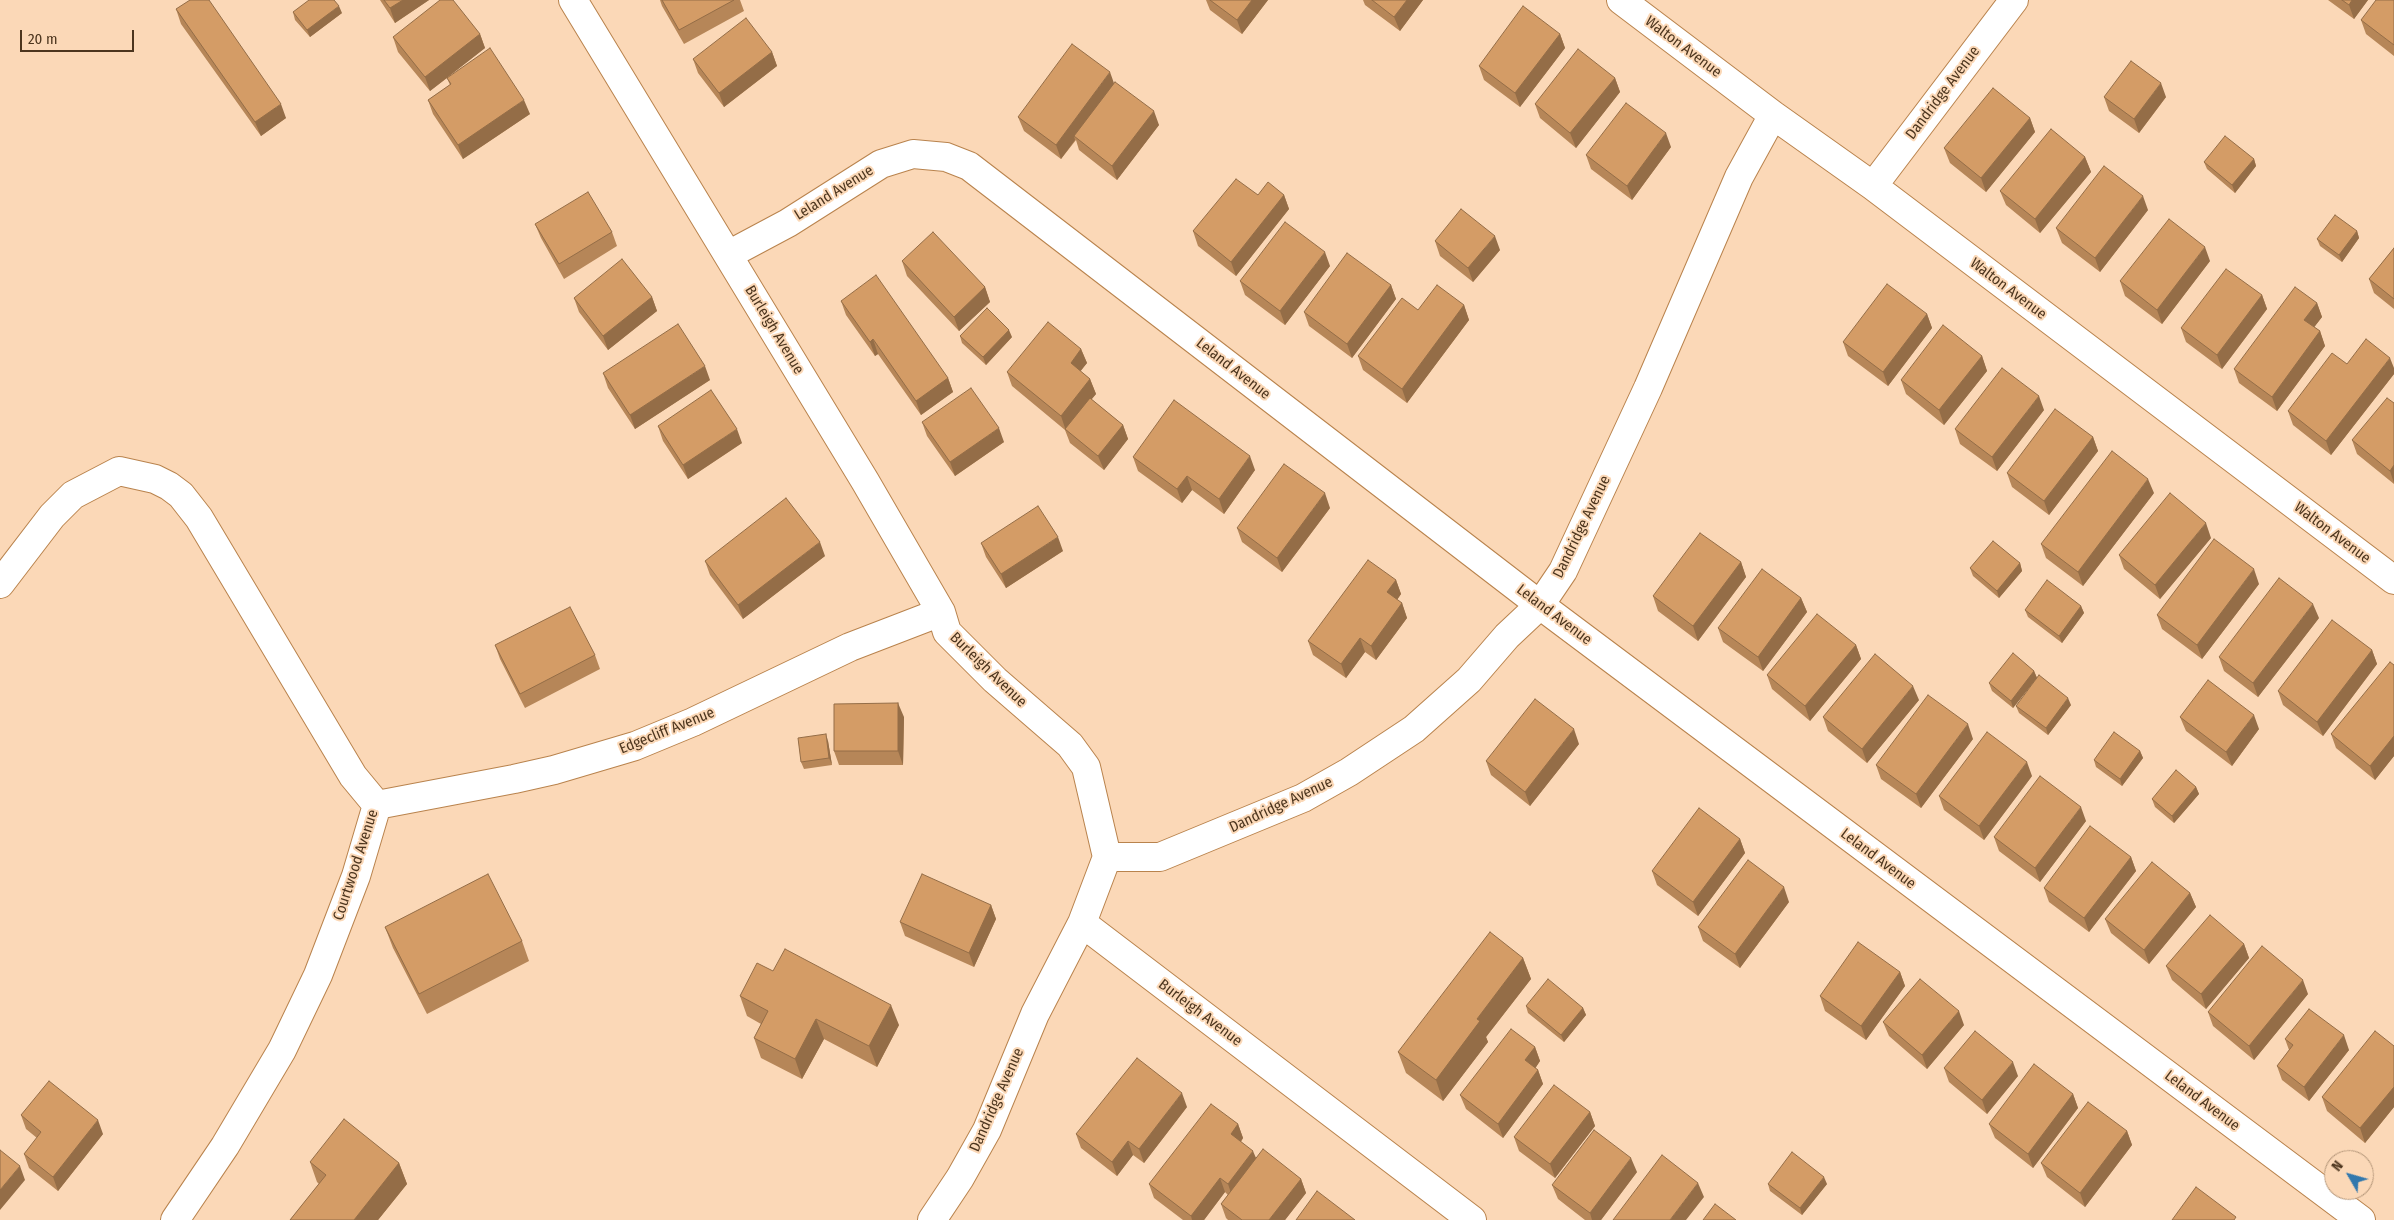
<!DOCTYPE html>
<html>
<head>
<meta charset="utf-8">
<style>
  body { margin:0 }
  #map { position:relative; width:2394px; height:1220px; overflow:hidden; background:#fbd8b7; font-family:"Fira Sans Condensed",sans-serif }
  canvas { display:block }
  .north { position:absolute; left:2324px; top:1150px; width:50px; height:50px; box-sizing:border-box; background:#fbd8b7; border:1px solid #b5977a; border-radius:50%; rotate:308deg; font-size:14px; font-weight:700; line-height:20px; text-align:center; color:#4c351e }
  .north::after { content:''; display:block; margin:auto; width:18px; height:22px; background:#3278ad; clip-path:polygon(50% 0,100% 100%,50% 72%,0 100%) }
  .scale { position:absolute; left:20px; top:30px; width:114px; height:22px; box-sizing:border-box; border:2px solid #4c351e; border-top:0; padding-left:6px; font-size:15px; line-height:18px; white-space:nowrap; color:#4c351e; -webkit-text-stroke:4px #fbd8b7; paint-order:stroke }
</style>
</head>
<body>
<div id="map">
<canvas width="2394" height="1220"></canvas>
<div class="north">N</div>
<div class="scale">20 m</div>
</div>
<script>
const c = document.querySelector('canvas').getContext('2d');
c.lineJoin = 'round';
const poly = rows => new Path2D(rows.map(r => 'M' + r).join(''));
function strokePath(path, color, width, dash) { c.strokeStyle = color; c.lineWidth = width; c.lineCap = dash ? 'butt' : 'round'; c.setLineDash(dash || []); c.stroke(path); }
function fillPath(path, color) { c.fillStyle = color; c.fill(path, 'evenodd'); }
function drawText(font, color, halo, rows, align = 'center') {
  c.font = font + ' "Fira Sans Condensed",sans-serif'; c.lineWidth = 4; c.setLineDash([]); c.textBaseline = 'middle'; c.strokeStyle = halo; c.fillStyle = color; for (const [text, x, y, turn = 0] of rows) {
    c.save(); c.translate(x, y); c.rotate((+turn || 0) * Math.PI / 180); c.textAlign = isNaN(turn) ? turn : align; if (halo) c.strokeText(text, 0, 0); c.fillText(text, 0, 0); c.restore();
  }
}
const minor = poly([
  [573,0,865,481,941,612,947,632,995,680,1070,745,1086,767,1107,857,1082,923,1035,1014,987,1130,960,1178,932,1220],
  [1621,0,1773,115,1873,186,2394,580],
  [1873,186,2014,0],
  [728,255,788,223,881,164,913,154,946,157,969,166,1540,605,2361,1220],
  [0,584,52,516,73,495,119,471,155,479,169,486,181,495,199,518,353,776,377,805,356,876,318,975,282,1050,225,1146,175,1220],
  [377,805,514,779,554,770,635,746,693,722,850,647,941,612],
  [1107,857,1160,857,1303,798,1349,772,1414,729,1469,680,1507,636,1540,605,1563,571,1648,388,1739,177,1773,115],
  [1082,923,1472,1220]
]);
strokePath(minor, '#b9834d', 30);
strokePath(minor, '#fff', 28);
fillPath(poly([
  [380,0,429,0,395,23],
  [660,0,740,0,744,11,684,44,662,6],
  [1206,0,1268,0,1242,34,1210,10],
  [1363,0,1423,0,1400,31,1365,5],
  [2328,0,2368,0,2354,19],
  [2394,0,2394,56,2366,34,2361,20],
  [176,9,286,118,261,136,181,24],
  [293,12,342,13,310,37,295,20],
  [480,34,485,48,448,77,530,114,463,159,433,114,428,100,450,85,447,78,430,91,398,52,393,37],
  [1560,34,1565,48,1520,107,1484,80,1479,66],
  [772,52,777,66,724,107,698,73,693,59],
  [1615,78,1620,92,1576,148,1540,118,1535,104],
  [1114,84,1159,125,1117,180,1079,150,1076,140,1061,159,1024,131,1018,117],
  [2104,97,2166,97,2139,133,2109,111],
  [2030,118,2035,132,1986,192,1950,163,1944,148],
  [1671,147,1632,200,1591,169,1586,155],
  [2085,157,2091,172,2040,233,2006,205,2000,191],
  [2254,159,2256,166,2235,193,2207,169,2204,162],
  [1258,195,1284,195,1289,209,1236,276,1198,246,1193,231],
  [2148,210,2100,272,2062,243,2056,228],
  [535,224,612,232,617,246,564,279,541,238],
  [2357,231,2359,238,2342,262,2320,246,2317,239],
  [1435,241,1500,250,1473,282,1440,256],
  [2394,248,2394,309,2374,293,2369,279],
  [902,261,985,287,990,302,959,331,907,276],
  [2210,261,2162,324,2125,296,2120,281],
  [1330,266,1285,325,1245,295,1240,281],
  [1391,285,1396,299,1352,358,1309,326,1304,312],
  [2262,295,2267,309,2222,369,2186,342,2181,328],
  [652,297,657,311,608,350,579,312,574,298],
  [841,301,948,378,953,392,921,415,878,354,875,356,846,315],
  [2317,303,2322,317,2314,327,2320,331,2325,346,2277,411,2239,383,2234,369],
  [1464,305,1469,320,1407,403,1363,370,1358,356,1418,310],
  [1927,314,1932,328,1888,386,1848,356,1843,342],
  [960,336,1012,337,986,365,962,343],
  [1081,349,1087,363,1080,371,1090,379,1096,394,1091,399,1123,425,1128,439,1104,470,1070,443,1065,430,1012,386,1007,372],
  [1982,356,1987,371,1944,425,1906,394,1901,380],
  [2347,364,2394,368,2394,374,2331,455,2293,425,2288,411],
  [603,373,710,380,635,429,608,388],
  [2394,403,2394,484,2357,454,2352,440],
  [2044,410,1997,471,1960,444,1955,429],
  [922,422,1004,442,955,476,927,436],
  [658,426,742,443,688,479,663,441],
  [2093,437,2098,451,2049,515,2012,487,2007,473],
  [1133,457,1255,470,1224,514,1192,490,1182,503,1138,471],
  [2154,493,2083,586,2046,558,2041,544],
  [1330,508,1282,572,1242,542,1237,528],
  [2211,538,2160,599,2124,569,2119,555],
  [981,543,1063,551,1006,588,986,557],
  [825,556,743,619,710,575,705,561],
  [1741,562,1746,577,1698,641,1658,611,1653,596],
  [2020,563,2022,571,1999,598,1973,576,1970,568],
  [1396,580,1401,594,1397,600,1402,603,1407,618,1376,660,1365,652,1346,678,1313,655,1308,641],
  [2259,584,2202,659,2162,629,2157,615],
  [1801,598,1807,612,1763,671,1723,642,1718,628],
  [2081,606,2084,613,2062,643,2028,617,2025,610],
  [2319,618,2258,697,2224,671,2219,657],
  [495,645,595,655,600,669,525,708,500,659],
  [1856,645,1861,659,1810,721,1772,689,1767,675],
  [2372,650,2377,664,2323,736,2283,705,2278,691],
  [2394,665,2394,756,2375,780,2336,748,2331,734],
  [2034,671,2037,678,2013,708,1992,691,1989,683],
  [1919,700,1867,763,1828,731,1823,717],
  [2071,705,2048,735,2019,713,2016,706],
  [904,717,903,765,839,765,834,751],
  [2180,717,2259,729,2232,766,2186,731],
  [1973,739,1921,808,1881,779,1876,765],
  [828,741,832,765,804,769,801,762],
  [1579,744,1530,806,1491,775,1486,761],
  [2140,751,2143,758,2122,786,2096,767,2094,760],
  [2032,776,1984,840,1944,810,1939,796],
  [2196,787,2199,794,2174,823,2155,807,2152,799],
  [2086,821,2040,882,1999,851,1994,837],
  [1740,839,1745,853,1698,916,1657,885,1652,871],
  [2131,857,2136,871,2089,932,2049,902,2044,888],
  [2190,893,2196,907,2149,964,2111,933,2105,919],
  [1789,902,1740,968,1703,941,1698,927],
  [991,905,996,919,974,967,905,936,900,922],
  [385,927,522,941,529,961,427,1014,393,948],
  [2244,944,2249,958,2206,1009,2172,980,2166,966],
  [1523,958,1531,979,1486,1037,1488,1042,1443,1101,1406,1073,1398,1052],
  [773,971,899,1025,877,1067,824,1039,802,1079,761,1058,754,1038,761,1024,747,1016,740,996],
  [1900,972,1905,986,1866,1040,1825,1011,1820,996],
  [2308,994,2254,1060,2213,1026,2208,1012],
  [1526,1006,1583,1008,1586,1015,1564,1042,1528,1013],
  [1883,1022,1964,1025,1927,1069,1889,1036],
  [2285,1039,2349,1050,2309,1101,2282,1080,2277,1066,2289,1050],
  [2394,1046,2394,1107,2365,1143,2327,1111,2322,1097],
  [1535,1047,1540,1061,1535,1068,1538,1070,1543,1084,1503,1138,1466,1109,1460,1095],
  [1944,1068,2018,1076,1987,1114,1949,1082],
  [2073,1094,2078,1108,2033,1168,1995,1138,1989,1124],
  [1187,1107,1144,1163,1133,1155,1117,1176,1081,1148,1076,1134],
  [1590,1112,1595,1126,1555,1178,1519,1151,1514,1137],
  [21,1115,103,1134,58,1191,29,1168,24,1154,37,1138,26,1129],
  [1238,1124,1243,1138,1241,1142,1256,1158,1301,1179,1306,1193,1285,1220,1228,1220,1226,1218,1221,1204,1228,1195,1225,1192,1204,1220,1183,1220,1154,1198,1149,1184],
  [2127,1131,2132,1145,2085,1207,2047,1177,2041,1163],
  [310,1162,399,1163,407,1184,378,1220,290,1220,319,1184,317,1182],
  [1637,1172,1601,1220,1585,1220,1558,1199,1552,1185],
  [1768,1184,1827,1184,1802,1215,1770,1191]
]), '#b68658');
fillPath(poly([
  [403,0,429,0,395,23,390,8],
  [1252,0,1268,0,1242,34,1237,20],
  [1407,0,1423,0,1400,31,1394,17],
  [2352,0,2368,0,2354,19,2349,5],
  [339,6,342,13,310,37,307,30],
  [480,34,485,48,430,91,425,77],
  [1560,34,1565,48,1520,107,1515,93],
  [772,52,777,66,724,107,719,93],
  [1110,72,1115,86,1074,136,1075,140,1061,159,1056,145],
  [1615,78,1620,92,1576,148,1570,133],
  [2161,83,2166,97,2139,133,2134,119],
  [524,100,530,114,463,159,458,145],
  [281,104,286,118,261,136,255,122],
  [1154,111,1159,125,1117,180,1112,166],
  [2030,118,2035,132,1986,192,1981,178],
  [1666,133,1671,147,1632,200,1627,186],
  [2085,157,2091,172,2040,233,2035,219],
  [2254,159,2256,166,2235,193,2232,185],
  [1284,195,1289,209,1236,276,1231,262],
  [2143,196,2148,210,2100,272,2095,258],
  [2357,231,2359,238,2342,262,2339,255],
  [1495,236,1500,250,1473,282,1468,268],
  [2205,247,2210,261,2162,324,2157,310],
  [1325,252,1330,266,1285,325,1280,311],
  [1391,285,1396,299,1352,358,1347,344],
  [985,287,990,302,959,331,954,317],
  [2262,295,2267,309,2222,369,2217,355],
  [652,297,657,311,608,350,603,336],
  [2317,303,2322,317,2309,334,2304,320],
  [1464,305,1469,320,1407,403,1402,389],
  [1927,314,1932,328,1888,386,1883,372],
  [1009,330,1012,337,986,365,983,357],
  [2320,331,2325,346,2277,411,2272,397],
  [873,339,878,354,875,356,870,342],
  [1081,349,1087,363,1076,377,1071,363],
  [1982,356,1987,371,1944,425,1939,410],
  [2390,358,2394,368,2394,374,2331,455,2326,441],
  [705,366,710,380,635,429,630,415],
  [948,378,953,392,921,415,916,401],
  [1090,379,1096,394,1066,431,1061,416],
  [2039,396,2044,410,1997,471,1992,457],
  [1123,425,1128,439,1104,470,1098,456],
  [999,428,1004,442,955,476,950,462],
  [737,429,742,443,688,479,683,465],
  [2093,437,2098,451,2049,515,2044,501],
  [1250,456,1255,470,1224,514,1219,499],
  [2394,465,2394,483,2390,471],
  [1187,476,1192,490,1182,503,1177,489],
  [2148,479,2154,493,2083,586,2078,572],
  [1325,493,1330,508,1282,572,1277,558],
  [2206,523,2211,538,2160,599,2155,585],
  [1058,537,1063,551,1006,588,1001,574],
  [820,542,825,556,743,619,738,605],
  [1741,562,1746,577,1698,641,1693,626],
  [2020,563,2022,571,1999,598,1997,591],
  [2254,569,2259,584,2202,659,2197,645],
  [1396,580,1401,594,1392,607,1387,592],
  [1801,598,1807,612,1763,671,1758,657],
  [1402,603,1407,618,1376,660,1371,646],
  [2313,604,2319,618,2258,697,2253,683],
  [2081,606,2084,613,2062,643,2059,636],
  [1360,638,1365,652,1346,678,1341,664],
  [1856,645,1861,659,1810,721,1805,706],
  [2372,650,2377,664,2323,736,2317,722],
  [2034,671,2037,678,2013,708,2011,701],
  [1913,686,1919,700,1867,763,1862,749],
  [2068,698,2071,705,2048,735,2046,728],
  [898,703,904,717,903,765,898,751],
  [2254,715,2259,729,2232,766,2226,752],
  [1968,724,1973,739,1921,808,1916,794],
  [1574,729,1579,744,1530,806,1525,792],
  [826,734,828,741,832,765,829,758],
  [2394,736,2394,756,2375,780,2370,766],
  [2140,751,2143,758,2122,786,2120,779],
  [2027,762,2032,776,1984,840,1979,826],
  [2196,787,2199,794,2174,823,2172,816],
  [2081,807,2086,821,2040,882,2035,868],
  [1740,839,1745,853,1698,916,1693,902],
  [2131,857,2136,871,2089,932,2084,918],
  [1784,887,1789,902,1740,968,1735,954],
  [2190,893,2196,907,2149,964,2144,950],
  [991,905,996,919,974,967,969,953],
  [2244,944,2249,958,2206,1009,2201,994],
  [1523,958,1531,979,1486,1037,1488,1042,1443,1101,1436,1080,1477,1019],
  [1900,972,1905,986,1866,1040,1861,1026],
  [2303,980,2308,994,2254,1060,2249,1046],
  [891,1005,899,1025,877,1067,869,1046],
  [1583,1008,1586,1015,1564,1042,1561,1035],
  [1959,1011,1964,1025,1927,1069,1922,1055],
  [816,1019,824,1039,802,1079,795,1059],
  [2344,1035,2349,1050,2309,1101,2304,1087],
  [1535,1047,1540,1061,1531,1075,1525,1060],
  [2013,1062,2018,1076,1987,1114,1982,1100],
  [1538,1070,1543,1084,1503,1138,1498,1124],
  [2394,1087,2394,1107,2365,1143,2360,1128],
  [1182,1093,1187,1107,1144,1163,1139,1149],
  [2073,1094,2078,1108,2033,1168,2028,1154],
  [1590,1112,1595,1126,1555,1178,1550,1164],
  [98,1120,103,1134,58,1191,53,1177],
  [1238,1124,1243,1138,1236,1148,1231,1134],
  [2127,1131,2132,1145,2085,1207,2080,1193],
  [1128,1141,1133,1155,1117,1176,1112,1162],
  [1253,1151,1259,1165,1233,1199,1228,1184],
  [1631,1158,1637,1172,1601,1220,1592,1220,1590,1213],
  [399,1163,407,1184,378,1220,354,1220],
  [20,1166,25,1180,0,1210,0,1190],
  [1824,1177,1827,1184,1802,1215,1800,1208],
  [1220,1178,1225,1192,1204,1220,1192,1220,1191,1216],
  [1301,1179,1306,1193,1285,1220,1269,1220],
  [1698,1183,1704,1197,1686,1220,1670,1220]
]), '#946d47');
const building = poly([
  [190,0,209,0,281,104,255,122,176,9,190,0],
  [309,0,334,0,339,6,307,30,293,12,309,0],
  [384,0,403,0,390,8,384,0],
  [440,0,453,0,480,34,425,77,393,37,440,0],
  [662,0,734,0,679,30,662,0],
  [1210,0,1252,0,1237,20,1210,0],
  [1372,0,1407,0,1394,17,1372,0],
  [2342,0,2352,0,2349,5,2342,0],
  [2376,0,2394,0,2394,45,2361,20,2376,0],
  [1523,6,1560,34,1515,93,1479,66,1523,6],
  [746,18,772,52,719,93,693,59,746,18],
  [1072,44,1110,72,1056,145,1018,117,1072,44],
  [490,48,524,100,458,145,428,100,451,84,447,78,490,48],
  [1578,49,1615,78,1570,133,1535,104,1578,49],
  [2131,61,2161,83,2134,119,2104,97,2131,61],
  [1115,82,1154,111,1112,166,1074,136,1115,82],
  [1993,88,2030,118,1981,178,1944,148,1993,88],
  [1626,103,1666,133,1627,186,1586,155,1626,103],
  [2051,129,2085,157,2035,219,2000,191,2051,129],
  [2225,136,2254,159,2232,185,2204,162,2225,136],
  [2104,166,2143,196,2095,258,2056,228,2104,166],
  [1236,179,1258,195,1268,182,1284,195,1231,262,1193,231,1236,179],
  [588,192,612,232,559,264,535,224,588,192],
  [1461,209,1495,236,1468,268,1435,241,1461,209],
  [2335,215,2357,231,2339,255,2317,239,2335,215],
  [2169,219,2205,247,2157,310,2120,281,2169,219],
  [1285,222,1325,252,1280,311,1240,281,1285,222],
  [933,232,985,287,954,317,902,261,933,232],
  [2394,248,2394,299,2369,279,2394,248],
  [1347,253,1391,285,1347,344,1304,312,1347,253],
  [622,259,652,297,603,336,574,298,622,259],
  [2226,269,2262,295,2217,355,2181,328,2226,269],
  [876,275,948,378,916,401,873,339,870,342,841,301,876,275],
  [1887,284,1927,314,1883,372,1843,342,1887,284],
  [1437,285,1464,305,1402,389,1358,356,1402,298,1418,310,1437,285],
  [2295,287,2317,303,2304,320,2320,331,2272,397,2234,369,2295,287],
  [987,308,1009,330,983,357,960,336,987,308],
  [1048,322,1081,349,1071,363,1090,379,1061,416,1007,372,1048,322],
  [678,324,705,366,630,415,603,373,678,324],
  [1943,325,1982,356,1939,410,1901,380,1943,325],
  [2366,339,2390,358,2326,441,2288,411,2332,353,2347,364,2366,339],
  [2002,368,2039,396,1992,457,1955,429,2002,368],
  [971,388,999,428,950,462,922,422,971,388],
  [711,390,737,429,683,465,658,426,711,390],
  [1090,398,1123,425,1098,456,1065,429,1090,398],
  [2387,398,2394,403,2394,465,2390,471,2352,440,2387,398],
  [1174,400,1250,456,1219,499,1187,476,1177,489,1133,457,1174,400],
  [2055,409,2093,437,2044,501,2007,473,2055,409],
  [2112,451,2148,479,2078,572,2041,544,2112,451],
  [1284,464,1325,493,1277,558,1237,528,1284,464],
  [2170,493,2206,523,2155,585,2119,555,2170,493],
  [786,498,820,542,738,605,705,561,786,498],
  [1038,506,1058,537,1001,574,981,543,1038,506],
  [1700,533,1741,562,1693,626,1653,596,1700,533],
  [2214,539,2254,569,2197,645,2157,615,2214,539],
  [1993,541,2020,563,1997,591,1970,568,1993,541],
  [1368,560,1396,580,1387,592,1402,603,1371,646,1360,638,1341,664,1308,641,1368,560],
  [1762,569,1801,598,1758,657,1718,628,1762,569],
  [2279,578,2313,604,2253,683,2219,657,2279,578],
  [2047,580,2081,606,2059,636,2025,610,2047,580],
  [570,607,595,655,520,694,495,645,570,607],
  [1817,614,1856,645,1805,706,1767,675,1817,614],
  [2332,620,2372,650,2317,722,2278,691,2332,620],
  [2013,653,2034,671,2011,701,1989,683,2013,653],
  [1875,654,1913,686,1862,749,1823,717,1875,654],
  [2390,662,2394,665,2394,736,2370,766,2331,734,2390,662],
  [2039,675,2068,698,2046,728,2016,706,2039,675],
  [2208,680,2254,715,2226,752,2180,717,2208,680],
  [1928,695,1968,724,1916,794,1876,765,1928,695],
  [1535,699,1574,729,1525,792,1486,761,1535,699],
  [898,703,898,751,834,751,834,704,898,703],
  [1987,732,2027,762,1979,826,1939,796,1987,732],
  [2114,732,2140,751,2120,779,2094,760,2114,732],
  [826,734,829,758,801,762,798,738,826,734],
  [2176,770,2196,787,2172,816,2152,799,2176,770],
  [2040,776,2081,807,2035,868,1994,837,2040,776],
  [1699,808,1740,839,1693,902,1652,871,1699,808],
  [2090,826,2131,857,2084,918,2044,888,2090,826],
  [1748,860,1784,887,1735,954,1698,927,1748,860],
  [2152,862,2190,893,2144,950,2105,919,2152,862],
  [488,874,522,941,419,994,385,927,488,874],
  [922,874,991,905,969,953,900,922,922,874],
  [2210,915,2244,944,2201,994,2166,966,2210,915],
  [1490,932,1523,958,1477,1019,1480,1021,1436,1080,1398,1052,1490,932],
  [1858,942,1900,972,1861,1026,1820,996,1858,942],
  [2262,946,2303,980,2249,1046,2208,1012,2262,946],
  [785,949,891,1005,869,1046,816,1019,795,1059,754,1038,768,1011,740,996,757,963,773,971,785,949],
  [1548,979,1583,1008,1561,1035,1526,1006,1548,979],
  [1920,979,1959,1011,1922,1055,1883,1022,1920,979],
  [2309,1009,2344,1035,2304,1087,2277,1066,2293,1045,2285,1039,2309,1009],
  [1511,1029,1535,1047,1525,1060,1538,1070,1498,1124,1460,1095,1511,1029],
  [1975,1031,2013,1062,1982,1100,1944,1068,1975,1031],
  [2375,1031,2394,1046,2394,1087,2360,1128,2322,1097,2375,1031],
  [1137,1058,1182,1093,1139,1149,1128,1141,1112,1162,1076,1134,1137,1058],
  [2034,1064,2073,1094,2028,1154,1989,1124,2034,1064],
  [49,1081,98,1120,53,1177,24,1154,41,1132,21,1115,49,1081],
  [1554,1085,1590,1112,1550,1164,1514,1137,1554,1085],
  [2088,1102,2127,1131,2080,1193,2041,1163,2088,1102],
  [1211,1104,1238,1124,1231,1134,1253,1151,1228,1184,1220,1178,1191,1216,1149,1184,1211,1104],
  [344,1119,399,1163,354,1220,290,1220,326,1175,310,1162,344,1119],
  [1594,1130,1631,1158,1590,1213,1552,1185,1594,1130],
  [1263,1149,1301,1179,1269,1220,1242,1220,1221,1204,1263,1149],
  [0,1150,20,1166,0,1190,0,1150],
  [1792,1152,1824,1177,1800,1208,1768,1184,1792,1152],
  [1662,1155,1698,1183,1670,1220,1613,1220,1662,1155],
  [2196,1187,2236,1217,2234,1220,2172,1220,2196,1187],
  [1317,1191,1355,1220,1296,1220,1317,1191],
  [1715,1204,1736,1220,1703,1220,1715,1204]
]);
fillPath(building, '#d49c66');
strokePath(building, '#946d47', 1);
drawText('15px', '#4c351e', '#fbd8b7', [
  ["Walton Avenue",1683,47,37],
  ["Dandridge Avenue",1943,93,-53],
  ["Leland Avenue",834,193,-32],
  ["Walton Avenue",2008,289,37],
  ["Burleigh Avenue",774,330,59],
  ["Leland Avenue",1233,369,38],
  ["Dandridge Avenue",1582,527,-64],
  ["Walton Avenue",2332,533,37],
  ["Leland Avenue",1554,615,37],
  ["Burleigh Avenue",988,670,44],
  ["Edgecliff Avenue",667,731,-22],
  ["Dandridge Avenue",1281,805,-25],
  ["Leland Avenue",1878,859,37],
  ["Courtwood Avenue",356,865,-72],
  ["Burleigh Avenue",1200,1013,37],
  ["Dandridge Avenue",997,1100,-66],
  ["Leland Avenue",2202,1101,37]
]);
</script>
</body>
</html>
